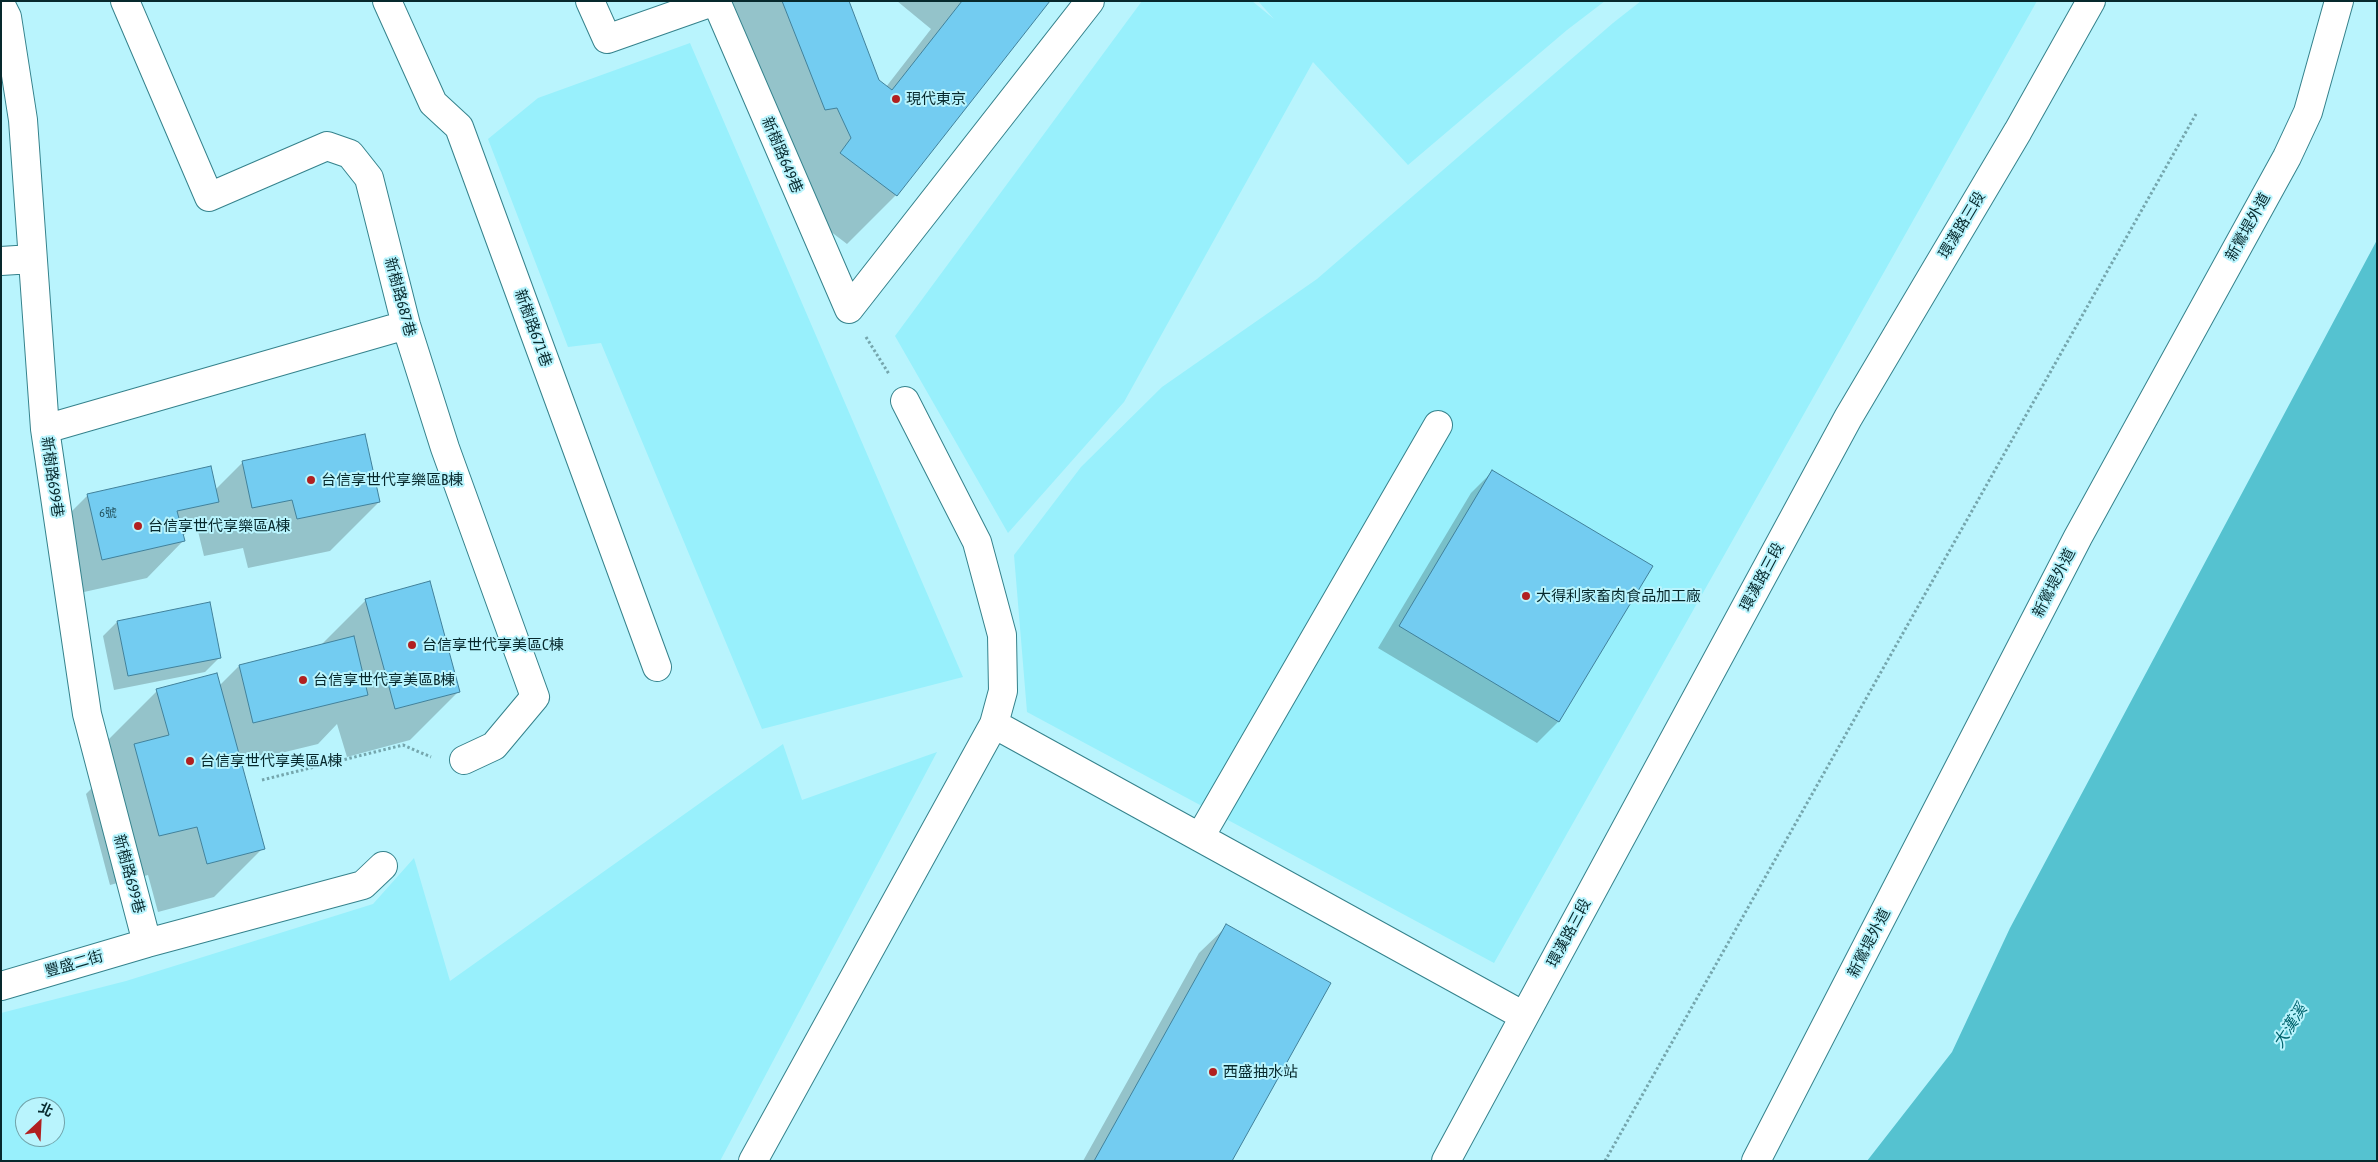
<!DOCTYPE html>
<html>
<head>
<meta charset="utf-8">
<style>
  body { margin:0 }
  #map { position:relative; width:2378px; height:1162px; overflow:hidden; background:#b9f4fd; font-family:"Asap Condensed","Noto Sans TC",sans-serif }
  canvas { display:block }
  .frame { position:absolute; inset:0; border:2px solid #07292d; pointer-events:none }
  .north { position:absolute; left:15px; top:1097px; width:50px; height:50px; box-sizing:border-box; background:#b9f4fd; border:1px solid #72a3aa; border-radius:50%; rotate:25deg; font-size:14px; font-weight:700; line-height:20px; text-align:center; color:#07292d }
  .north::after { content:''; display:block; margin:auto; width:18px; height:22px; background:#b12020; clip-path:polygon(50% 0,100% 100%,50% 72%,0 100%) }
</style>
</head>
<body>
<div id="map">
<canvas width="2378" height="1162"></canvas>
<div class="frame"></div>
<div class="north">北</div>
</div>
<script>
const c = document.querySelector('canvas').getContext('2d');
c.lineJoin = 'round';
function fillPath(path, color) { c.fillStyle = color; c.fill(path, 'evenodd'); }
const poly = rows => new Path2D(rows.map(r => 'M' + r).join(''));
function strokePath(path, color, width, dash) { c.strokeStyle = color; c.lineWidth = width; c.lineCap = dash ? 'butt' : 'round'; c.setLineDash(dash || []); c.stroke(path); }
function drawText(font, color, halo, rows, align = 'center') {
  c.font = font + ' "Asap Condensed","Noto Sans TC",sans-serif'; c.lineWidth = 4; c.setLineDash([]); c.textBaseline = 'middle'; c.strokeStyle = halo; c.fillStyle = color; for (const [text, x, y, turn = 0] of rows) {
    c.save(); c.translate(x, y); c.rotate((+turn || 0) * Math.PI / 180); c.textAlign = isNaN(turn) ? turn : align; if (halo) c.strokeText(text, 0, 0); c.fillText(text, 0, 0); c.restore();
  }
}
fillPath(poly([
  [1142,1,1252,1,1274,19,1258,1,1605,1,1567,30,1408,165,1313,62,1124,402,1008,533,895,336],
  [1641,1,2037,1,1494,963,1027,712,1014,555,1081,467,1162,387,1317,279,1613,23],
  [690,43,963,677,762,729,601,343,568,347,488,139,538,98],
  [783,744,802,800,937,752,720,1161,1,1161,1,1013,126,981,373,904,414,858,450,981],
  [25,1107,55,1107,55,1137,25,1137]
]), '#98f0fc');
fillPath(poly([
  [2377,240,2377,1161,1867,1161,1952,1052,2010,928]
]), '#55c2d0');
fillPath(poly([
  [714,1,847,1,878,80,886,87,931,29,897,1,1048,1,896,195,847,244,792,202],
  [243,462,379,502,330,551,248,568,243,548,204,556,196,523,182,537,183,541,147,578,66,596,51,532,88,495,215,490],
  [1492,472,1651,566,1558,722,1537,743,1378,648,1471,493],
  [429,583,459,691,410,740,347,757,337,724,318,744,240,763,263,848,214,897,158,912,148,875,110,885,86,794,115,765,108,740,157,691,219,686,239,666,320,646,365,601],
  [117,622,220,657,205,672,114,690,103,636],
  [1227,926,1231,1161,1083,1161,1199,953]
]), '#0003');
const building = poly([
  [782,1,849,1,879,80,892,90,962,1,1050,1,897,196,840,153,851,138,837,108,825,110,782,1],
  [365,434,380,502,297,519,292,500,252,508,242,461,365,434],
  [211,466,219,502,177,511,185,541,102,560,87,494,211,466],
  [1492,470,1653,566,1559,722,1399,626,1492,470],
  [430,581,460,692,395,709,365,599,430,581],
  [210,602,221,658,128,676,117,621,210,602],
  [354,636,368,695,253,723,239,665,354,636],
  [217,673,265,849,207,864,197,827,159,836,134,744,169,735,156,689,217,673],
  [1226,924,1331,983,1232,1161,1094,1161,1226,924]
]);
fillPath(building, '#73ccf1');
strokePath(building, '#41819b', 1);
const minor = poly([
  [125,1,209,197,327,146,350,154,369,178,406,325,445,448,535,697,494,746,464,760],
  [387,1,433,103,459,127,657,667],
  [590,1,607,39,715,1],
  [716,1,849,309,1090,1],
  [1,5,7,17,23,120,45,429,87,714,147,943],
  [1,261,32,259],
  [45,429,406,325],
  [994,724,1524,1016],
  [1200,837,1438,425],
  [1,986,147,943,363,885,383,866],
  [753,1161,994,724,1003,691,1002,635,977,542,905,401],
  [1446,1161,1848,418,2018,131,2091,1],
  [1756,1161,2078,537,2287,157,2308,112,2339,1]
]);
strokePath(minor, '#35828c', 30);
strokePath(poly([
  [866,337,889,374],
  [262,780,403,745,431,757],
  [1605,1161,2196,114]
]), '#75a6ad', 3, [2.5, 2.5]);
strokePath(minor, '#fff', 28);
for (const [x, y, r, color] of [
  [896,99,5,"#b12020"],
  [311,480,5,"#b12020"],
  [138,526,5,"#b12020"],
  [1526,596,5,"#b12020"],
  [412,645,5,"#b12020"],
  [303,680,5,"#b12020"],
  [190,761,5,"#b12020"],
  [1213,1072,5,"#b12020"]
]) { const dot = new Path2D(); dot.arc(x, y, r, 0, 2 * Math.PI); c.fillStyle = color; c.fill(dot); strokePath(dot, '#b9f4fd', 2); }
drawText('12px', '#22525e', null, [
  ["6號",108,513]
]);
drawText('15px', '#07292d', '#b9f4fd', [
  ["現代東京",906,99],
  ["台信享世代享樂區B棟",321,480],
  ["台信享世代享樂區A棟",148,526],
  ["大得利家畜肉食品加工廠",1536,596],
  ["台信享世代享美區C棟",422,645],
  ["台信享世代享美區B棟",313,680],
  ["台信享世代享美區A棟",200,761],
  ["西盛抽水站",1223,1072]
], 'left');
drawText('15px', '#07292d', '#b9f4fd', [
  ["新樹路649巷",782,155,67],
  ["環漢路三段",1962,225,-59],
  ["新鶯堤外道",2248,227,-61],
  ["新樹路687巷",400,297,75],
  ["新樹路671巷",533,328,70],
  ["新樹路699巷",52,477,82],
  ["環漢路三段",1762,577,-62],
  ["新鶯堤外道",2054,583,-63],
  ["新樹路699巷",129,874,75],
  ["環漢路三段",1569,933,-62],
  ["新鶯堤外道",1869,943,-63],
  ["豐盛二街",74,964,-16]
]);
drawText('italic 16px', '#00646e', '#b9f4fd', [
  ["大漢溪",2290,1026,-57]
]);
</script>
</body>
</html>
